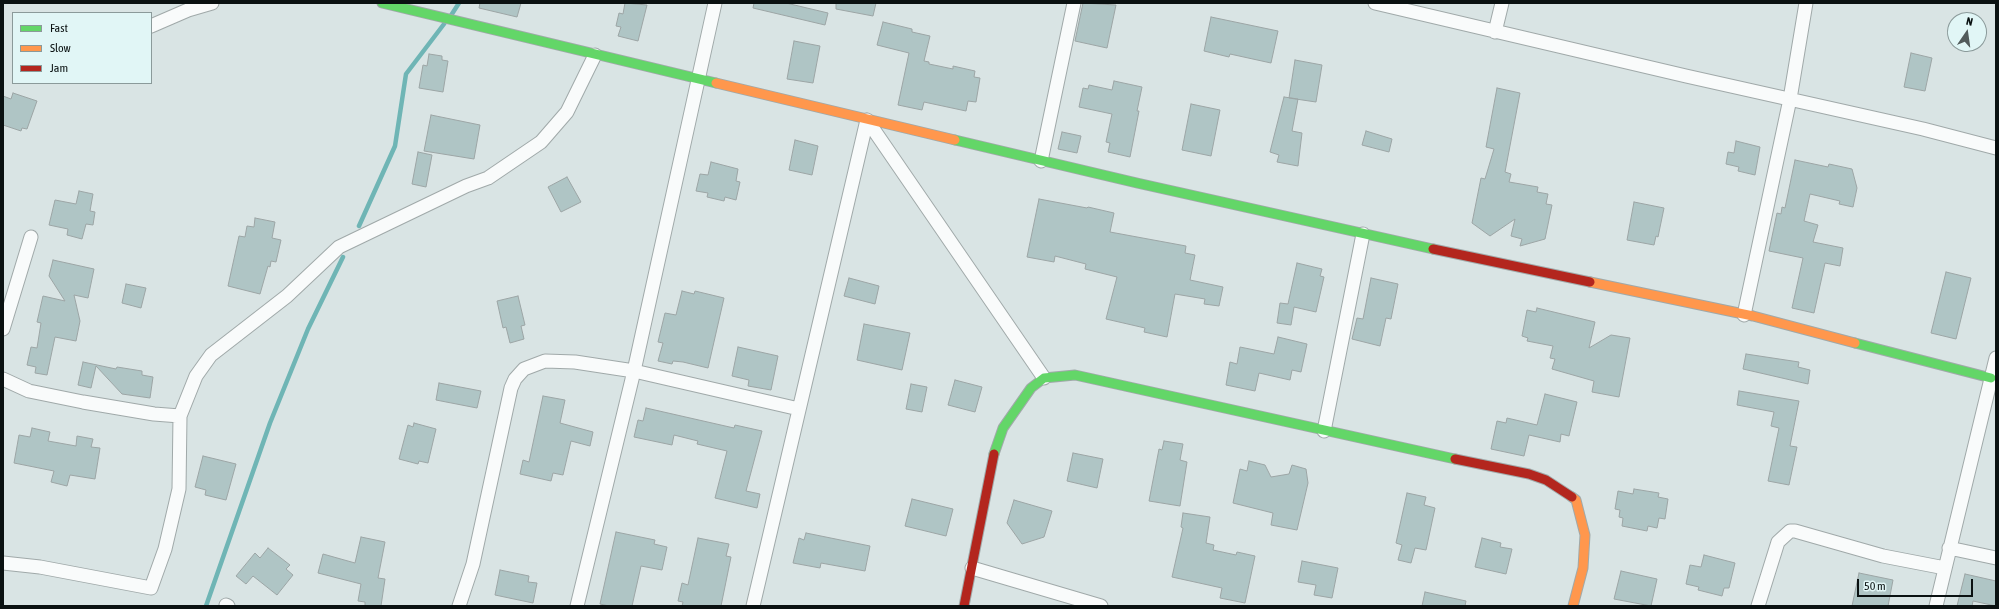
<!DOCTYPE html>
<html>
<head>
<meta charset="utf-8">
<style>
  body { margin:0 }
  #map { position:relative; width:1999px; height:609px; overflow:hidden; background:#d9e4e4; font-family:"Asap Condensed",sans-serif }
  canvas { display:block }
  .frame { position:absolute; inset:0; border:4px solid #0a1111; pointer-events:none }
  .legend { position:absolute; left:12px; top:12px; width:140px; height:72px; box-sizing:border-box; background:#e1f6f6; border:1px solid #8b9a9a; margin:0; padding:5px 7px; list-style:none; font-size:12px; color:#0a1111 }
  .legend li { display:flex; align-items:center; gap:8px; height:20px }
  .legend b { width:20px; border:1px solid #8b9a9a }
  .north { position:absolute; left:1947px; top:12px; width:40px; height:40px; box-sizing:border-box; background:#e1f6f6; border:1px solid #8b9a9a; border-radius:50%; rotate:13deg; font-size:11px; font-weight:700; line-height:16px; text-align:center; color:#0a1111 }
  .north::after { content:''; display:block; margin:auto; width:14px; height:18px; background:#525b5b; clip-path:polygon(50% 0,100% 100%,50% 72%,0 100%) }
  .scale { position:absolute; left:1857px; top:579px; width:116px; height:18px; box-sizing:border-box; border:2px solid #0a1111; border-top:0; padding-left:5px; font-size:12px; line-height:14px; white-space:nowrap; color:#0a1111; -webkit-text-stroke:3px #e1f6f6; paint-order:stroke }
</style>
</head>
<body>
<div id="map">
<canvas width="1999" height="609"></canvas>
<div class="frame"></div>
<ul class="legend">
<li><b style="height:5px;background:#63d668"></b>Fast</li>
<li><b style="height:5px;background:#ff974d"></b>Slow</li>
<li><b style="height:5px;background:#b3261e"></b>Jam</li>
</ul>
<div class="north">N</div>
<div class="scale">50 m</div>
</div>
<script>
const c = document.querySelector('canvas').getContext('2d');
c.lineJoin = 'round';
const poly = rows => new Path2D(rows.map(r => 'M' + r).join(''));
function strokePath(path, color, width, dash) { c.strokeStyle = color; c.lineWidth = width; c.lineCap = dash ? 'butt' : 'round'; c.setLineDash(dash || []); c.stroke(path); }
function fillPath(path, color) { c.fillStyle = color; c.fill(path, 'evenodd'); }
strokePath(poly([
  [450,17,459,3],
  [359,226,395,146,406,74,444,24],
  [206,606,270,423,308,329,343,257]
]), '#6fb5b5', 4.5);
const building = poly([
  [480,3,521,3,517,17,479,8,480,3],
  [625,3,647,5,638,41,618,36,621,27,616,26,619,13,623,14,625,3],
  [754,3,786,3,828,13,825,25,753,8,754,3],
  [836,3,876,3,873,16,836,9,836,3],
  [1083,3,1116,5,1107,48,1075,41,1083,3],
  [1211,17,1278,31,1271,63,1230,54,1229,57,1204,51,1211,17],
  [883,22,912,29,912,32,930,36,924,61,929,62,929,64,953,69,953,66,975,71,974,77,980,78,976,102,968,101,966,111,924,102,922,110,898,105,909,53,877,45,883,22],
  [794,41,820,46,813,83,787,79,794,41],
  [1911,53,1932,58,1925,91,1904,87,1911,53],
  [429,54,442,56,442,60,448,61,443,92,419,88,423,65,427,66,429,54],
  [1295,60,1322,65,1316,102,1289,98,1295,60],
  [1114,81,1142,87,1137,111,1139,111,1130,157,1108,152,1110,143,1106,142,1112,114,1079,107,1083,88,1088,89,1089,85,1112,90,1114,81],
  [1497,88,1520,93,1505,172,1511,174,1509,182,1538,187,1537,192,1548,194,1546,204,1552,205,1545,239,1520,246,1522,239,1511,236,1515,219,1490,236,1472,223,1481,178,1485,179,1494,149,1486,147,1497,88],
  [13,93,37,101,27,129,22,128,21,131,3,125,3,96,11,99,13,93],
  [1284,97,1298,99,1292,131,1302,133,1298,166,1277,162,1279,155,1270,152,1284,97],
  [1191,104,1220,110,1211,156,1182,150,1191,104],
  [431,115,480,125,474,159,424,151,431,115],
  [1366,131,1392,139,1389,152,1362,145,1366,131],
  [1062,132,1081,136,1077,153,1058,149,1062,132],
  [795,140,818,146,812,175,789,170,795,140],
  [1736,141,1760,147,1755,175,1738,171,1739,167,1726,164,1728,152,1734,153,1736,141],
  [418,152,432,155,426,187,412,184,418,152],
  [1795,160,1828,167,1829,164,1852,169,1857,188,1853,207,1839,204,1840,201,1810,194,1804,221,1818,225,1813,242,1843,248,1840,266,1825,263,1814,313,1792,308,1803,258,1769,251,1777,213,1781,214,1782,207,1785,208,1795,160],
  [711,162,738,169,736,181,740,182,736,200,725,197,724,201,707,197,708,193,696,191,700,174,708,175,711,162],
  [567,177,581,202,561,212,548,187,567,177],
  [79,191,93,194,90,211,95,212,93,225,86,224,82,239,67,235,68,229,49,225,55,200,76,204,79,191],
  [1039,199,1087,208,1088,207,1114,213,1110,232,1186,246,1185,253,1195,255,1190,280,1223,287,1219,306,1204,304,1205,299,1175,294,1167,337,1144,332,1145,328,1106,319,1117,277,1085,269,1086,264,1055,256,1054,262,1027,257,1039,199],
  [1634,202,1664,208,1658,237,1656,236,1654,245,1627,240,1634,202],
  [255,218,275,222,272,238,281,240,276,262,271,261,270,267,268,266,260,294,228,286,239,236,245,237,247,226,254,227,255,218],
  [53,260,94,269,88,298,74,295,80,321,76,341,55,337,47,375,35,373,36,367,27,365,31,347,37,348,41,323,37,322,43,296,65,301,49,276,53,260],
  [1297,263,1322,269,1320,276,1324,277,1316,312,1294,307,1291,325,1277,323,1280,303,1288,304,1297,263],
  [1946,272,1971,278,1956,339,1931,333,1946,272],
  [849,278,879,286,875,304,844,296,849,278],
  [1371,278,1398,284,1391,319,1386,318,1380,346,1352,339,1357,318,1363,319,1371,278],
  [126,284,146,288,141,308,122,303,126,284],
  [682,291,694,294,695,291,724,298,708,368,683,362,673,361,672,364,658,361,663,343,658,342,665,313,676,315,682,291],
  [518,296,525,325,521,326,524,339,510,343,506,327,503,328,497,301,518,296],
  [1537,308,1595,322,1589,348,1611,335,1630,338,1619,397,1592,392,1594,381,1552,369,1555,359,1550,358,1553,346,1527,341,1528,338,1522,336,1527,310,1536,312,1537,308],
  [864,324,910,333,902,370,857,360,864,324],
  [1278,337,1307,344,1301,372,1292,370,1290,380,1259,373,1255,391,1226,385,1230,362,1237,364,1240,347,1274,354,1278,337],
  [738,347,778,356,771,390,748,386,749,380,732,376,738,347],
  [1746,354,1799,362,1798,367,1810,370,1808,384,1743,369,1746,354],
  [83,362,116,369,117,367,142,371,142,375,153,377,150,398,122,394,96,366,91,388,78,385,83,362],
  [955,380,982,387,975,412,948,405,955,380],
  [439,383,481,391,477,408,436,400,439,383],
  [911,384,927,387,922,412,906,409,911,384],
  [1739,391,1799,401,1790,446,1797,447,1789,485,1768,481,1779,428,1771,426,1774,412,1737,405,1739,391],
  [1545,394,1577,402,1569,436,1561,434,1560,442,1529,435,1524,456,1491,449,1497,421,1506,423,1507,418,1537,425,1545,394],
  [543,396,565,400,560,423,593,432,590,446,571,441,563,475,553,473,551,481,520,474,523,460,529,462,543,396],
  [646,408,734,428,735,425,762,431,746,491,760,494,757,508,715,498,727,451,697,444,698,441,674,435,672,445,634,437,638,420,643,421,646,408],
  [414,423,436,429,428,463,419,461,418,464,399,459,408,425,413,427,414,423],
  [32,428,50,432,48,441,76,446,77,436,93,439,91,447,100,448,95,479,70,475,67,486,51,482,54,471,14,463,19,435,30,437,32,428],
  [1164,441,1183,444,1180,460,1187,462,1180,506,1149,501,1159,449,1162,450,1164,441],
  [1073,453,1103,459,1097,488,1067,481,1073,453],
  [203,456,236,464,226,500,205,495,206,490,195,487,203,456],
  [1249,461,1265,465,1271,477,1289,474,1292,465,1306,469,1308,483,1297,530,1271,525,1273,513,1233,503,1240,469,1247,471,1249,461],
  [1634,489,1659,493,1658,497,1668,499,1665,519,1659,518,1657,528,1648,526,1647,531,1622,526,1623,518,1619,517,1620,510,1615,509,1618,491,1633,494,1634,489],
  [1407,493,1426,497,1424,505,1435,508,1426,550,1415,548,1411,563,1398,560,1402,545,1396,543,1407,493],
  [912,499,953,509,946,536,905,526,912,499],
  [1014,500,1052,511,1044,537,1022,544,1007,523,1014,500],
  [1183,513,1210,517,1206,543,1214,545,1213,550,1236,555,1237,552,1255,556,1245,603,1220,598,1222,588,1172,577,1183,528,1181,527,1183,513],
  [616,532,655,540,654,544,667,547,662,570,641,566,632,606,609,606,600,604,616,532],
  [806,533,870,546,865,571,821,563,820,568,793,563,799,538,804,540,806,533],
  [361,537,385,542,378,578,385,579,381,606,365,606,365,602,358,601,361,584,318,573,323,554,355,563,361,537],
  [698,538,729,544,726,556,731,557,721,606,682,606,683,602,678,601,682,583,688,585,698,538],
  [1482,538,1501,543,1500,547,1512,549,1506,574,1475,567,1482,538],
  [268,548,290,565,286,569,293,575,277,595,253,576,246,584,236,576,255,553,260,558,268,548],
  [1704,555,1735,563,1729,588,1724,588,1722,596,1698,590,1699,587,1686,584,1690,565,1701,567,1704,555],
  [1302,561,1338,568,1332,598,1314,595,1316,585,1298,582,1302,561],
  [500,570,529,576,528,582,537,583,533,603,495,595,500,570],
  [1621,571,1657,579,1651,606,1614,599,1621,571],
  [1859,573,1893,580,1888,606,1852,606,1859,573],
  [1965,574,1996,581,1996,606,1973,601,1972,606,1957,606,1965,574],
  [1425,592,1466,601,1465,606,1422,606,1425,592]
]);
fillPath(building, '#afc5c5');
strokePath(building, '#9ca5a5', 1);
const street = poly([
  [1375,3,1686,76,1923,129,1996,148],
  [151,26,188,10,212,3],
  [1495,32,1502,3],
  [867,120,1044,378],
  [1041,161,1074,3],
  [1744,315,1790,99,1806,3],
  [3,329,31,237],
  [3,379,29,391,83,402,154,414,180,416],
  [1324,431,1363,234],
  [1949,548,1996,558],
  [3,563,40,567,151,588,165,549,179,489,180,416,196,376,211,355,287,296,339,247,466,186,488,178,541,142,567,112,595,55],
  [972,568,1101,606],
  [226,605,228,606],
  [459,606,473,564,511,388,515,379,524,369,545,361,575,362,634,371,799,409],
  [577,606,634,371,715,3],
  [753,606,867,120],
  [1758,606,1778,542,1790,531,1795,531,1883,556,1945,568],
  [1936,606,1996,358]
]);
const fast = poly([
  [382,3,716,83],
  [955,140,1137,183,1433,249],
  [1855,343,1991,378],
  [994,454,1003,428,1031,388,1044,378,1075,375,1455,459]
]);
const slow = poly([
  [716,83,955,140],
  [1590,282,1753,316,1855,343],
  [1572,497,1576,500,1585,535,1583,568,1573,606]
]);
const jam = poly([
  [1433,249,1590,282],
  [1455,459,1529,474,1546,480,1572,497],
  [964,606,994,454]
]);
strokePath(street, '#a0a9a9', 15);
strokePath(fast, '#a0a9a9', 11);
strokePath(slow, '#a0a9a9', 11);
strokePath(jam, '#a0a9a9', 11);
strokePath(street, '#f9fbfb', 13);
strokePath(fast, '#63d668', 9);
strokePath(slow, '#ff974d', 9);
strokePath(jam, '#b3261e', 9);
</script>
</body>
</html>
